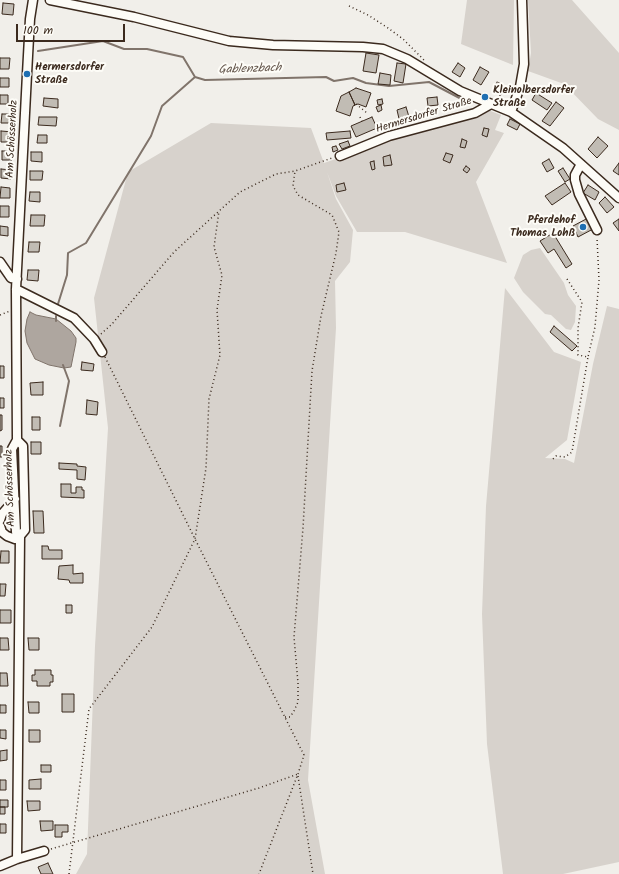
<!DOCTYPE html>
<html>
<head>
<meta charset="utf-8">
<style>
  body { margin:0 }
  #map { position:relative; width:619px; height:874px; overflow:hidden; background:#f1efea; font-family:Kalam,sans-serif }
  canvas { display:block }
  .scale { position:absolute; left:16px; top:24px; width:109px; height:18px; box-sizing:border-box; border:2px solid #3b2a1e; border-top:0; padding-left:5px; font-size:12px; line-height:14px; white-space:nowrap; color:#3b2a1e; -webkit-text-stroke:3px #fdfcf7; paint-order:stroke }
</style>
</head>
<body>
<div id="map">
<canvas width="619" height="874"></canvas>
<div class="scale">100 m</div>
</div>
<script>
const c = document.querySelector('canvas').getContext('2d');
c.lineJoin = 'round';
function fillPath(path, color) { c.fillStyle = color; c.fill(path, 'evenodd'); }
const poly = rows => new Path2D(rows.map(r => 'M' + r).join(''));
function strokePath(path, color, width, dash) { c.strokeStyle = color; c.lineWidth = width; c.lineCap = dash ? 'butt' : 'round'; c.setLineDash(dash || []); c.stroke(path); }
function drawText(font, color, halo, rows, align = 'center') {
  c.font = font + ' Kalam,sans-serif'; c.lineWidth = 4; c.setLineDash([]); c.textBaseline = 'middle'; c.strokeStyle = halo; c.fillStyle = color; for (const [text, x, y, turn = 0] of rows) {
    c.save(); c.translate(x, y); c.rotate((+turn || 0) * Math.PI / 180); c.textAlign = isNaN(turn) ? turn : align; if (halo) c.strokeText(text, 0, 0); c.fillText(text, 0, 0); c.restore();
  }
}
fillPath(poly([
  [467,0,514,0,513,65,461,44],
  [528,0,572,0,619,53,619,130,598,119,564,84,528,71,531,53],
  [483,108,501,115,495,130,504,133,476,182,507,263,405,232,357,232,336,196,327,172,336,199,353,230,350,262,335,281,336,328,308,780,325,874,76,874,87,854,95,646,108,428,94,298,128,172,211,123,311,128,324,163],
  [540,248,564,283,568,295,576,306,575,322,571,330,566,329,551,315,545,314,523,292,514,278,523,255,531,250],
  [505,288,554,352,581,362,567,440,545,458,565,459,574,463,593,364,607,306,619,309,619,862,563,874,503,874,487,744,482,614,486,506]
]), '#d7d2cc');
const water = poly([
  [497,82,500,83,500,86,503,91,500,96,494,90,494,85,497,82],
  [30,312,36,315,56,319,71,331,76,338,76,342,71,367,64,368,49,365,35,359,27,343,25,331,27,319,30,312]
]);
fillPath(water, '#aea69f');
strokePath(water, '#80746b', 1);
strokePath(poly([
  [38,51,103,41,124,49,147,49,183,57,195,77,205,80,326,77,334,81,353,78,366,83,389,86,429,82,469,103],
  [58,304,67,275,68,253,86,243,151,136,162,106,195,77],
  [56,321,56,316],
  [60,426,69,381,63,365]
]), '#80746b', 2);
const building = poly([
  [3,3,14,4,13,15,2,14,3,3],
  [366,53,379,55,376,73,363,71,366,53],
  [0,58,10,58,9,69,0,69,0,58],
  [397,63,406,64,403,83,394,81,397,63],
  [458,63,465,68,460,77,452,72,458,63],
  [480,67,489,72,481,85,473,80,480,67],
  [380,73,391,75,390,85,378,84,380,73],
  [0,78,9,78,9,87,0,87,0,78],
  [356,88,371,93,366,107,358,104,355,105,349,92,356,88],
  [349,92,355,105,353,106,350,116,336,111,341,96,349,92],
  [536,93,552,103,547,110,532,100,536,93],
  [0,95,8,95,8,104,0,104,0,95],
  [437,97,438,105,428,106,427,98,437,97],
  [44,98,58,99,58,108,43,106,44,98],
  [382,99,383,104,378,105,377,100,382,99],
  [556,102,564,108,550,126,542,121,556,102],
  [381,105,382,110,378,112,376,107,381,105],
  [406,107,410,120,400,123,397,110,406,107],
  [2,114,12,114,12,123,1,123,2,114],
  [39,117,57,117,56,126,38,125,39,117],
  [372,117,377,128,356,137,351,126,372,117],
  [510,119,520,124,517,130,507,125,510,119],
  [484,128,489,129,487,137,482,135,484,128],
  [1,131,13,132,13,142,1,142,1,131],
  [350,131,351,138,327,140,326,133,350,131],
  [38,135,47,135,47,143,37,143,38,135],
  [598,137,608,146,597,158,588,149,598,137],
  [462,139,467,141,465,148,460,147,462,139],
  [348,141,350,146,342,149,339,144,348,141],
  [336,146,338,150,333,152,332,147,336,146],
  [2,151,13,151,12,160,2,160,2,151],
  [31,152,42,152,42,162,31,161,31,152],
  [446,153,453,155,450,163,443,160,446,153],
  [390,155,392,165,384,166,383,157,390,155],
  [549,159,554,168,547,172,542,163,549,159],
  [374,161,375,169,372,170,370,162,374,161],
  [619,163,619,175,613,171,619,163],
  [466,166,470,169,467,173,463,170,466,166],
  [563,168,570,179,565,182,558,171,563,168],
  [1,169,11,170,11,179,1,178,1,169],
  [30,171,43,171,42,180,30,180,30,171],
  [344,183,346,190,337,192,336,185,344,183],
  [565,183,571,192,552,205,545,196,565,183],
  [588,185,599,192,595,200,583,193,588,185],
  [1,187,10,188,10,198,0,198,1,187],
  [30,192,40,192,40,202,29,201,30,192],
  [605,197,614,207,607,213,599,203,605,197],
  [0,206,9,206,9,217,0,217,0,206],
  [31,215,45,215,44,226,30,226,31,215],
  [588,218,593,229,578,237,573,226,588,218],
  [619,219,619,231,613,223,619,219],
  [0,226,8,227,8,236,0,235,0,226],
  [553,233,572,264,566,268,554,249,548,253,540,241,553,233],
  [29,242,40,242,39,252,28,252,29,242],
  [28,270,39,270,38,281,27,280,28,270],
  [554,326,577,346,572,351,550,332,554,326],
  [82,362,94,364,93,371,81,370,82,362],
  [0,366,4,366,4,378,0,378,0,366],
  [43,382,43,395,31,395,30,383,43,382],
  [0,398,4,398,4,408,0,408,0,398],
  [87,400,98,402,97,415,86,414,87,400],
  [0,415,2,415,2,430,0,431,0,415],
  [32,417,40,417,40,430,32,430,32,417],
  [31,442,41,442,41,454,31,454,31,442],
  [0,446,2,446,2,457,0,457,0,446],
  [59,463,77,464,77,466,86,467,85,480,77,479,77,470,59,469,59,463],
  [61,484,71,484,71,493,76,493,76,487,82,487,82,490,84,490,84,498,61,497,61,484],
  [33,511,43,511,44,533,34,533,33,511],
  [42,546,48,546,49,550,62,550,62,559,42,559,42,546],
  [1,551,9,551,9,563,0,563,1,551],
  [73,565,73,574,83,573,83,583,70,583,69,580,58,579,59,566,73,565],
  [0,584,6,584,5,596,0,596,0,584],
  [66,605,72,605,72,613,66,613,66,605],
  [0,610,11,610,11,623,0,623,0,610],
  [0,638,8,638,9,650,0,650,0,638],
  [28,638,39,638,39,650,29,650,28,638],
  [35,670,51,670,51,675,53,675,53,682,50,682,50,686,37,686,37,681,32,681,32,675,35,675,35,670],
  [0,673,7,673,8,686,0,686,0,673],
  [62,694,74,694,74,712,62,712,62,694],
  [28,702,39,702,39,713,29,713,28,702],
  [0,705,6,705,6,713,0,713,0,705],
  [0,730,6,730,6,739,0,738,0,730],
  [29,730,40,730,40,742,29,742,29,730],
  [7,750,7,760,0,761,0,751,7,750],
  [41,765,51,765,51,772,41,772,41,765],
  [41,779,41,789,29,789,29,780,41,779],
  [0,780,6,780,6,790,0,790,0,780],
  [0,800,8,800,8,807,0,807,0,800],
  [27,801,40,801,40,810,28,811,27,801],
  [0,807,5,807,5,814,0,814,0,807],
  [40,821,53,821,53,830,41,831,40,821],
  [0,824,6,824,6,833,0,833,0,824],
  [55,825,68,825,68,832,62,832,62,837,55,837,55,825],
  [48,863,53,874,41,874,38,867,48,863]
]);
fillPath(building, '#c1bcb4');
strokePath(building, '#3b2a1e', 1);
const minor = poly([
  [50,0,134,17,229,41,273,45,363,47,383,49,407,59,460,91,511,112,563,148,619,198],
  [511,112,520,87,524,64,522,0],
  [340,156,389,136,475,113,491,104],
  [581,164,575,175,575,180,579,194,597,230],
  [0,262,11,278,17,279],
  [16,289,74,318,94,339,102,352],
  [0,520,2,514,15,499],
  [0,526,2,532,7,536,15,539,20,536],
  [20,536,16,532,12,449,17,440,16,289,27,74,30,19,33,0],
  [17,859,20,536,25,530,23,446,17,440],
  [0,866,17,859,44,851]
]);
strokePath(minor, '#3b2a1e', 11);
strokePath(poly([
  [349,6,368,15,388,28,403,39,425,61],
  [356,104,367,113],
  [354,105,358,106],
  [360,117,362,121],
  [567,279,582,302,578,328,578,355,588,357,595,327,599,280,597,238],
  [0,315,10,311],
  [101,334,112,324,174,252,240,192,276,174,295,171,332,158],
  [105,357,195,539,304,755,298,774,259,874],
  [553,459,556,456,565,457,572,452,588,357],
  [285,717,290,717,294,711,298,702,298,683,294,637,303,528,312,371,321,316,336,253,339,232,332,215,298,195,293,186,295,171],
  [298,776,313,874],
  [51,849,259,788,298,774],
  [69,874,89,709,152,627,195,539,206,468,209,399,220,355,217,310,222,275,214,247,219,211]
]), '#3b2a1e', 1.5, [1, 3]);
strokePath(minor, '#fdfcf7', 8);
for (const [x, y, r, color] of [
  [27,74,4,"#1f6fb2"],
  [485,97,4,"#1f6fb2"],
  [583,227,4,"#1f6fb2"]
]) { const dot = new Path2D(); dot.arc(x, y, r, 0, 2 * Math.PI); c.fillStyle = color; c.fill(dot); strokePath(dot, '#fdfcf7', 1.5); }
drawText('bold 11px', '#3b2a1e', '#fdfcf7', [
  ["Hermersdorfer",35,68],
  ["Straße",35,81],
  ["Kleinolbersdorfer",493,91],
  ["Straße",493,104],
  ["Pferdehof",575,221,"right"],
  ["Thomas Lohß",575,234,"right"]
], 'left');
drawText('11px', '#3b2a1e', '#fdfcf7', [
  ["Hermersdorfer Straße",424,116,-17],
  ["Am Schösserholz",13,139,-87],
  ["Am Schösserholz",11,488,-92]
]);
drawText('italic 12px', '#63554b', '#fdfcf7', [
  ["Gablenzbach",250,70,-2]
]);
</script>
</body>
</html>
